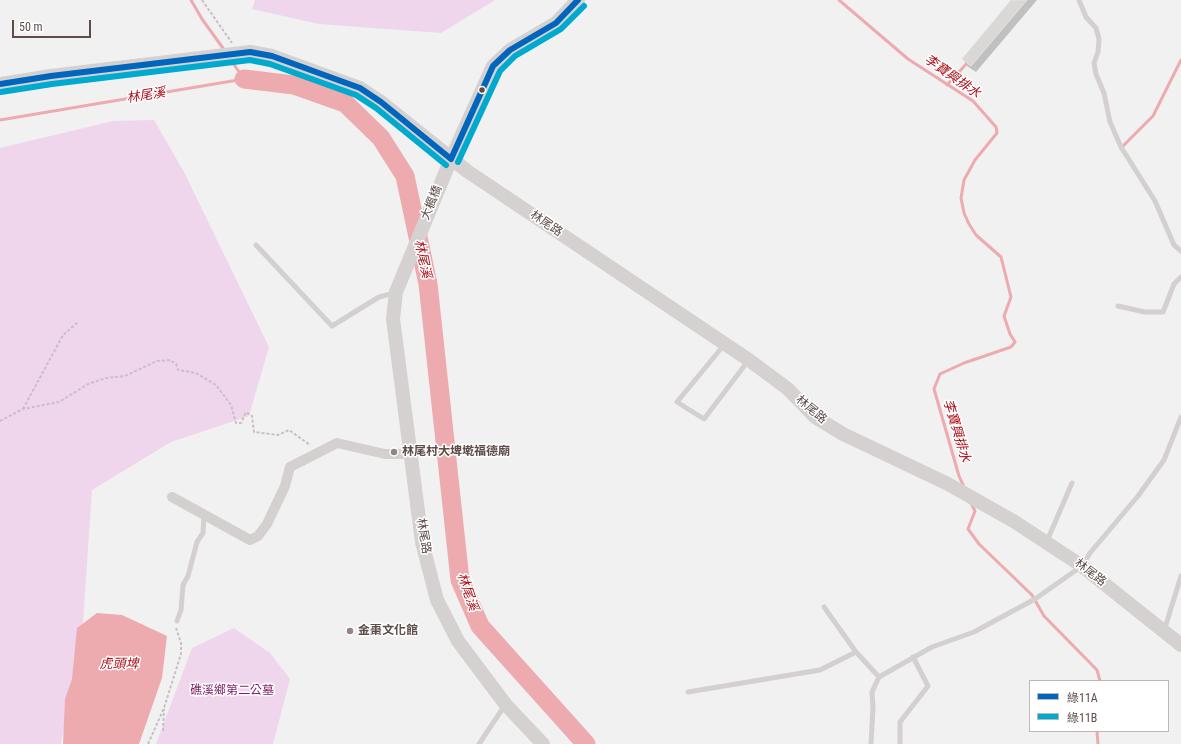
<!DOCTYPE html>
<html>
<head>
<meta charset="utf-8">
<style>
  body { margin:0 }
  #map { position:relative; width:1181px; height:744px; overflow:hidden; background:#f1f1f1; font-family:"Roboto Condensed","Noto Sans TC",sans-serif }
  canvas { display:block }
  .legend { position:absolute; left:1029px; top:680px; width:140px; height:52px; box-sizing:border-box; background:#fff; border:1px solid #beb7b6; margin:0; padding:5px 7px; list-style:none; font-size:12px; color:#5d4c48 }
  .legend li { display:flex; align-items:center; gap:8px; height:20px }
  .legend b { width:20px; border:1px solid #beb7b6 }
  .scale { position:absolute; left:12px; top:20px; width:79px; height:18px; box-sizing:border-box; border:2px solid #5d4c48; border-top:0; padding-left:5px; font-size:12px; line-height:14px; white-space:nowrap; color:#5d4c48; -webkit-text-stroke:3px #fff; paint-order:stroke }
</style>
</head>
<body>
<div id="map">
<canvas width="1181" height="744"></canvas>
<ul class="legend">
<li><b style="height:5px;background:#0065bd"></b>綠11A</li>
<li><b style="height:5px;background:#00a9ce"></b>綠11B</li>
</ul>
<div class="scale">50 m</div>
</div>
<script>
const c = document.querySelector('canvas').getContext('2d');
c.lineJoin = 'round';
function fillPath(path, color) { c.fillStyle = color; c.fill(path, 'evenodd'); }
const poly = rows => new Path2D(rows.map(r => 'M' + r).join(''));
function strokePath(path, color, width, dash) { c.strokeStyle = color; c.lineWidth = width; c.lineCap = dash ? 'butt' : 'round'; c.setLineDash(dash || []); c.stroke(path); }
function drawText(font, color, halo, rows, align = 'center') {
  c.font = font + ' "Roboto Condensed","Noto Sans TC",sans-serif'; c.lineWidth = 3; c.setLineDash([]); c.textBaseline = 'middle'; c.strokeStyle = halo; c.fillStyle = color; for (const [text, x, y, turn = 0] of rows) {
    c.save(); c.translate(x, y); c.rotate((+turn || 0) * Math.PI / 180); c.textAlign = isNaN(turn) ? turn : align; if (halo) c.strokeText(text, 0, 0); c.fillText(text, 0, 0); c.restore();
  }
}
fillPath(poly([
  [255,0,495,0,441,33,319,24,252,9],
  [154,120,184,172,269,347,249,416,171,442,92,490,83,622,61,744,0,744,0,148,113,121],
  [234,628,270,653,290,679,273,744,156,744,192,648]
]), '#f0d6ed');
fillPath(poly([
  [97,613,122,615,167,636,162,678,139,744,63,744,65,699,72,679,77,628]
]), '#edabaf');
fillPath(poly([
  [1013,0,1037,0,976,72,967,66,963,59]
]), '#0003');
strokePath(poly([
  [191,0,202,19,225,51],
  [839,0,908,59,973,101,996,127,997,133,975,160,964,180,961,198,964,213,969,224,976,235,1001,257,1011,297,1004,316,1010,334,1015,342,1011,347,964,363,940,374,934,389,959,476,964,487],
  [947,85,969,61],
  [0,120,244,79,230,59],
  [1121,148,1153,116,1181,60],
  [971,503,975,511,968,529,979,544,1032,595,1044,616,1097,670,1100,681],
  [1097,731,1098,744]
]), '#edabaf', 3);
strokePath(poly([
  [244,79,294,85,345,103,381,138,405,176,428,284,460,580,480,626,586,744]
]), '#edabaf', 19);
const building = poly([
  [1011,0,1027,0,971,66,962,59,1011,0]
]);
fillPath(building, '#d9d8d7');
strokePath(building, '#e4e3e2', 1);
strokePath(poly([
  [202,0,232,43],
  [23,409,63,335,78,322],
  [0,421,23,409,59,402,88,384,106,378,125,376,157,361,170,360,176,364,178,370,196,373,216,385,231,405,236,423,241,423,246,412,252,416,254,432,278,435,289,430,310,445],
  [163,731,164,709],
  [148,744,164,708,181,654,181,643,176,628]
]), '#cabec5', 2, [3, 2]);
strokePath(poly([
  [1079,0,1086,17,1096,28,1099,39,1098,52,1094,63,1096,74,1104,93,1110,122,1121,147,1155,201,1174,245,1181,251],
  [256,245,332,326,379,297,394,293],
  [1118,306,1145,312,1163,312,1174,284,1181,277],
  [724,345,677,402,704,419,748,361],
  [1047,541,1072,483],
  [824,607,856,652,879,677],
  [177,621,181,610,183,585,188,576,197,542,203,533,204,516],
  [1164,631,1181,576],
  [688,692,820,670,856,652],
  [479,744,505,705],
  [871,744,873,707,872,692,879,677,932,647,974,632,1035,599,1082,566,1090,553,1138,496,1164,460,1181,417],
  [900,744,900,722,928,686,913,657]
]), '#d4d0cf', 5);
strokePath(poly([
  [172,497,250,540,258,536,267,524,285,486,290,467,337,443,385,454,411,454]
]), '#d4d0cf', 10);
strokePath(poly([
  [0,84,51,76,250,52,272,56,360,88,381,102,467,171,749,360,788,389,815,417,843,434,948,484,1015,522,1082,566,1181,645],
  [543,744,506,705,458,641,437,600,422,542,393,319,396,292,451,159,493,66,510,50,556,23,578,0]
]), '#d5d1d0', 14);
strokePath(poly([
  [0,84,51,76,250,52,272,56,360,88,381,102,451,159],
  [451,159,493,66,510,50,556,23,578,0]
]), '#0065bd', 6);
strokePath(poly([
  [1,92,52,84,250,60,270,64,356,95,376,108,446,165],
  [458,162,500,71,515,56,561,29,584,6]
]), '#00a9ce', 6);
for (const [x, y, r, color] of [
  [482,90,3.5,"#5d4c48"],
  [394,452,4,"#918683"],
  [350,631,4,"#918683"]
]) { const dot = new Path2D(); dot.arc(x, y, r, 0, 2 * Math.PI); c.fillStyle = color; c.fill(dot); strokePath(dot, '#fff', 1.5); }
drawText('12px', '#5d4c48', '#fff', [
  ["大楓橋",432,203,-68],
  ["林尾路",546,224,34],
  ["林尾路",811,410,40],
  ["林尾路",423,536,80],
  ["林尾路",1090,573,38]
]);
drawText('bold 12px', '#5d4c48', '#fff', [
  ["林尾村大埤墘福德廟",402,452],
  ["金棗文化館",358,631]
], 'left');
drawText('12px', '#7e1967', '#fff', [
  ["礁溪鄉第二公墓",232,691]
]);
drawText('italic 13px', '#a90e18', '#fff', [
  ["李寶興排水",952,77,35],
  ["林尾溪",146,96,-9],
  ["林尾溪",422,259,78],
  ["李寶興排水",956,431,73],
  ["林尾溪",467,592,71],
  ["虎頭埤",119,665]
]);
</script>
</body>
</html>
